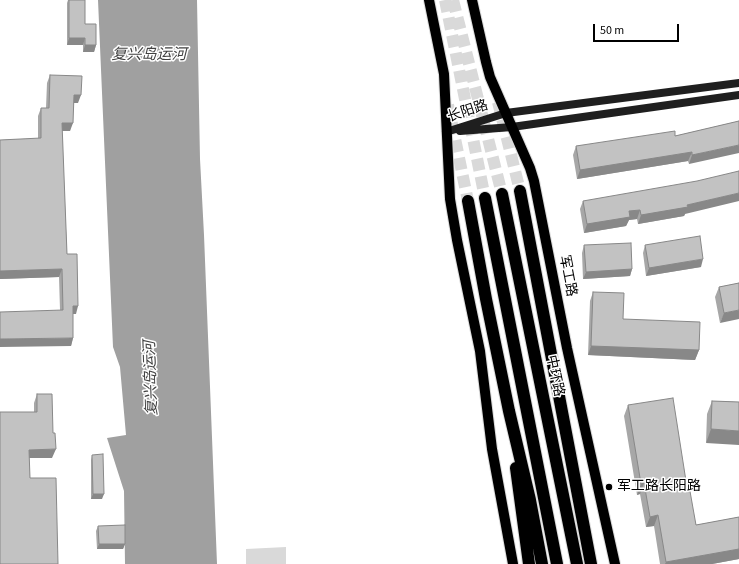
<!DOCTYPE html>
<html>
<head>
<meta charset="utf-8">
<style>
  body { margin:0 }
  #map { position:relative; width:739px; height:564px; overflow:hidden; background:#fff; font-family:"Source Sans 3",sans-serif }
  canvas { display:block }
  .scale { position:absolute; left:593px; top:24px; width:86px; height:18px; box-sizing:border-box; border:2px solid #000; border-top:0; padding-left:5px; font-size:12px; line-height:14px; white-space:nowrap; color:#000; -webkit-text-stroke:3px #fff; paint-order:stroke }
</style>
</head>
<body>
<div id="map">
<canvas width="739" height="564"></canvas>
<div class="scale">50 m</div>
</div>
<script>
const c = document.querySelector('canvas').getContext('2d');
c.lineJoin = 'round';
function fillPath(path, color) { c.fillStyle = color; c.fill(path, 'evenodd'); }
const poly = rows => new Path2D(rows.map(r => 'M' + r).join(''));
function strokePath(path, color, width, dash) { c.strokeStyle = color; c.lineWidth = width; c.lineCap = dash ? 'butt' : 'round'; c.setLineDash(dash || []); c.stroke(path); }
function drawText(font, color, halo, rows, align = 'center') {
  c.font = font + ' "Source Sans 3","Noto Sans SC",sans-serif'; c.lineWidth = 3; c.setLineDash([]); c.textBaseline = 'middle'; c.strokeStyle = halo; c.fillStyle = color; for (const [text, x, y, turn = 0] of rows) {
    c.save(); c.translate(x, y); c.rotate((+turn || 0) * Math.PI / 180); c.textAlign = isNaN(turn) ? turn : align; if (halo) c.strokeText(text, 0, 0); c.fillText(text, 0, 0); c.restore();
  }
}
fillPath(poly([
  [286,547,286,564,246,564,246,549]
]), '#d9d9d9');
fillPath(poly([
  [98,0,197,0,200,159,204,235,217,564,125,564,124,491,107,438,126,435,120,367,113,347]
]), '#a0a0a0');
strokePath(poly([
  [445,0,485,198],
  [453,0,502,194],
  [498,102,520,191],
  [448,105,468,201]
]), '#d9d9d9', 12, [12, 6]);
const primary = poly([
  [429,0,444,74,450,199,457,240,480,351,492,449,513,564],
  [472,0,486,62,490,77,530,168,534,181,567,348,615,564]
]);
const highway = poly([
  [520,191,591,564],
  [502,194,577,564],
  [485,198,557,564],
  [468,201,486,299,509,411,530,500,542,564],
  [516,468,529,564]
]);
strokePath(primary, '#dbdbdb', 12);
strokePath(highway, '#dbdbdb', 14);
strokePath(poly([
  [460,131,512,127,739,95],
  [446,132,506,113,739,83]
]), '#1f1f1f', 8);
strokePath(primary, '#000', 10);
strokePath(highway, '#000', 12);
fillPath(poly([
  [68,0,85,0,85,24,96,45,94,52,83,52,83,45,67,45,67,3],
  [50,75,78,103,74,103,70,131,62,131,67,254,76,314,73,314,73,338,71,346,60,310,59,277,0,279,0,140,38,139,38,116,41,108,46,108,47,83],
  [739,121,689,164,688,161,577,179,573,155,576,146,675,136],
  [583,201,685,214,684,216,638,224,637,219,629,220,626,226,584,233,580,209],
  [584,245,632,269,630,276,583,279,582,253],
  [645,245,701,267,646,276,643,253],
  [739,283,720,323,715,297,719,287],
  [593,292,623,319,699,350,695,360,588,355,590,301],
  [37,394,52,458,29,458,30,478,0,564,34,412,34,403],
  [712,401,739,402,706,443,707,414],
  [628,405,686,481,696,525,739,517,739,559,712,564,660,564,654,526,646,527,640,494,637,495,624,416],
  [92,455,102,499,91,499,91,460],
  [98,526,125,544,123,549,97,549,96,531]
]), '#a7a7a7');
fillPath(poly([
  [69,38,85,38,83,45,67,45],
  [85,45,96,45,94,52,83,52],
  [74,95,81,95,78,103,71,103],
  [62,123,73,123,70,131,59,131],
  [739,145,739,153,689,164,692,155],
  [692,152,688,161,577,179,580,170],
  [739,193,739,201,685,214,684,216,638,224,641,215],
  [640,210,637,219,629,220,626,226,584,233,587,224,629,211],
  [703,259,701,267,646,276,649,268],
  [62,269,59,277,0,279,0,271],
  [632,269,630,276,583,279,586,272],
  [73,306,78,306,76,314,70,314],
  [739,310,739,319,720,323,724,313],
  [73,338,71,346,0,347,0,339],
  [591,346,699,350,695,360,588,355],
  [711,429,739,431,739,445,706,443],
  [56,449,52,458,26,458,29,450],
  [644,483,640,494,637,495,641,484],
  [93,494,104,494,102,499,91,499],
  [658,515,654,526,646,527,650,517],
  [99,544,125,544,123,549,97,549],
  [739,549,739,559,712,564,665,564,666,562]
]), '#888');
const building = poly([
  [69,0,85,0,85,24,96,24,96,45,85,45,85,38,69,38,69,0],
  [50,75,82,76,81,95,74,95,73,123,62,123,67,254,77,254,78,306,73,306,73,338,0,339,0,312,63,310,62,269,0,271,0,140,41,138,41,108,49,108,50,75],
  [739,121,739,145,692,155,692,152,580,170,576,146,675,131,675,136,739,121],
  [739,171,739,193,687,205,688,207,641,215,640,210,629,211,630,217,587,224,583,201,697,181,739,171],
  [700,236,703,259,649,268,645,245,700,236],
  [631,243,632,269,586,272,584,245,631,243],
  [739,283,739,310,724,313,719,287,739,283],
  [593,292,624,293,623,319,700,322,699,350,591,346,593,292],
  [37,394,52,394,53,433,55,433,56,449,29,450,30,478,56,478,58,564,0,564,0,412,37,412,37,394],
  [673,398,686,481,688,480,696,525,739,517,739,549,666,562,658,515,650,517,644,483,641,484,628,405,673,398],
  [712,401,739,402,739,431,711,429,712,401],
  [103,454,104,494,93,494,92,455,103,454],
  [125,525,125,544,99,544,98,526,125,525]
]);
fillPath(building, '#c2c2c2');
strokePath(building, '#888', 1);
for (const [x, y, r, color] of [
  [609,487,4,"#000"]
]) { const dot = new Path2D(); dot.arc(x, y, r, 0, 2 * Math.PI); c.fillStyle = color; c.fill(dot); strokePath(dot, '#fff', 1.5); }
drawText('14px', '#000', '#fff', [
  ["长阳路",468,112,-18],
  ["军工路",567,276,79],
  ["中环路",554,376,78]
]);
drawText('14px', '#000', '#fff', [
  ["军工路长阳路",617,487]
], 'left');
drawText('italic 15px', '#414141', '#fff', [
  ["复兴岛运河",149,56],
  ["复兴岛运河",152,378,-92]
]);
</script>
</body>
</html>
